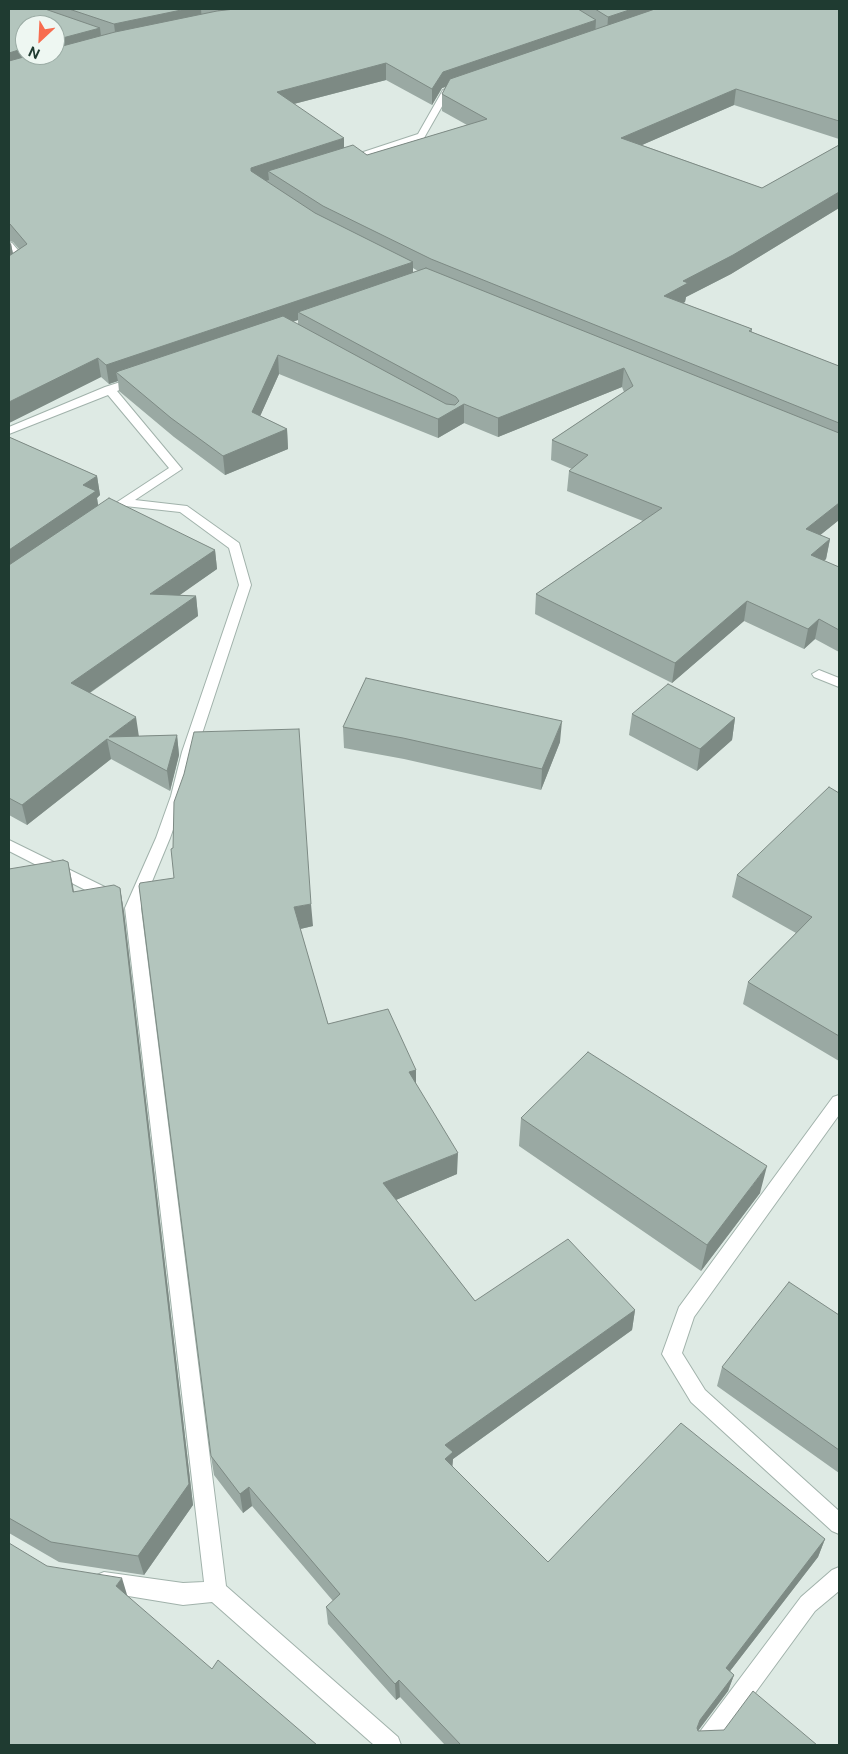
<!DOCTYPE html>
<html>
<head>
<meta charset="utf-8">
<style>
  body { margin:0 }
  #map { position:relative; width:848px; height:1754px; overflow:hidden; background:#deeae4; font-family:"Public Sans",sans-serif }
  canvas { display:block }
  .frame { position:absolute; inset:0; border:10px solid #1f3b31; pointer-events:none }
  .north { position:absolute; left:15px; top:15px; width:50px; height:50px; box-sizing:border-box; background:#eef7f2; border:1px solid #9baca5; border-radius:50%; rotate:205deg; font-size:14px; font-weight:700; line-height:20px; text-align:center; color:#1f3b31 }
  .north::after { content:''; display:block; margin:auto; width:18px; height:22px; background:#f76c4f; clip-path:polygon(50% 0,100% 100%,50% 72%,0 100%) }
</style>
</head>
<body>
<div id="map">
<canvas width="848" height="1754"></canvas>
<div class="frame"></div>
<div class="north">N</div>
</div>
<script>
const c = document.querySelector('canvas').getContext('2d');
c.lineJoin = 'round';
const poly = rows => new Path2D(rows.map(r => 'M' + r).join(''));
function strokePath(path, color, width, dash) { c.strokeStyle = color; c.lineWidth = width; c.lineCap = dash ? 'butt' : 'round'; c.setLineDash(dash || []); c.stroke(path); }
function fillPath(path, color) { c.fillStyle = color; c.fill(path, 'evenodd'); }
const street = poly([
  [456,86,460,89,449,94,424,138,349,161,346,162,342,159,418,134,443,90,456,86],
  [9,242,12,243,28,262,9,274,9,267,17,261,9,251,9,242],
  [136,377,140,378,141,380,140,382,117,391,182,469,135,500,187,506,239,543,251,585,196,752,185,796,170,838,141,908,226,1586,398,1737,401,1745,374,1745,212,1602,183,1605,104,1592,97,1589,94,1582,97,1575,104,1572,183,1583,204,1582,125,908,156,838,171,796,182,752,239,585,229,548,180,512,125,506,109,517,105,518,99,514,169,468,108,395,9,434,9,427,105,387,136,377],
  [819,670,839,678,839,687,814,677,812,674,819,670],
  [9,840,117,893,120,897,117,901,112,903,107,901,9,851,9,840],
  [839,1095,839,1115,694,1317,682,1353,705,1390,839,1511,839,1534,832,1531,691,1402,662,1354,679,1307,833,1097,839,1095],
  [839,1567,839,1591,815,1611,717,1745,693,1745,696,1737,801,1597,832,1570,839,1567]
]);
strokePath(street, '#a1b2ab', 2);
fillPath(street, '#fff');
fillPath(poly([
  [9,9,839,9,839,139,734,105,642,145,762,188,839,145,839,208,731,274,686,297,685,302,683,303,752,329,752,332,839,366,839,520,820,535,830,539,826,559,824,561,839,567,839,652,815,639,804,649,744,621,672,683,535,614,536,594,643,521,567,491,569,471,572,469,551,460,552,440,624,392,622,387,498,437,464,423,438,438,279,374,260,416,287,429,288,449,225,475,174,437,119,391,118,381,109,384,101,377,9,423],
  [386,80,432,105,442,88,446,87,442,94,442,111,467,125,367,155,344,148,294,104],
  [10,241,13,242,19,249,13,253],
  [413,268,418,271,413,272],
  [298,320,298,325,292,322],
  [9,437,97,476,100,495,97,498,98,505,215,550,217,569,179,595,196,596,198,616,90,693,139,736,177,735,179,755,170,791,111,759,27,825,9,815],
  [632,714,735,718,732,740,697,771,629,735],
  [343,727,560,742,541,790,404,759,344,748],
  [839,793,839,1061,743,1004,748,982,796,933,732,897,737,875],
  [9,869,74,892,120,888,124,912,193,1505,144,1575,59,1562,9,1533],
  [139,886,313,926,300,929,328,1024,416,1070,416,1084,457,1174,396,1200,475,1301,635,1310,632,1330,453,1459,452,1466,548,1562,825,1539,818,1557,730,1671,734,1675,728,1691,698,1731,817,1745,445,1745,400,1697,396,1700,328,1624,326,1607,333,1601,252,1506,243,1513,214,1475,211,1456],
  [521,1118,760,1193,701,1271,519,1146],
  [839,1315,839,1473,717,1386,722,1367]
]), '#9aa9a3');
fillPath(poly([
  [186,9,201,9,202,22,116,40,114,24],
  [218,9,302,9,219,19],
  [632,9,677,9,607,33,608,17],
  [596,20,595,36,442,88,432,105,432,89,443,72],
  [100,28,102,44,9,70,9,53,25,48,25,55,55,55,55,40],
  [386,63,386,80,278,108,277,92],
  [736,89,734,105,619,155,621,138],
  [344,138,344,156,268,171,269,180,252,185,251,171,251,168],
  [839,192,839,208,731,274,686,297,685,302,662,314,664,296,683,281],
  [11,243,14,261,9,266,9,245],
  [413,262,413,281,298,312,298,320,124,378,116,372,118,381,109,384,106,365],
  [278,355,279,374,253,432,252,412],
  [98,358,101,377,9,423,9,402],
  [624,368,622,387,498,437,498,418],
  [464,404,464,423,438,438,438,419],
  [287,429,288,449,225,475,223,456],
  [97,476,100,495,97,498,99,511,9,573,9,550,83,485],
  [839,503,839,520,803,549,806,529],
  [830,539,826,559,807,575,811,555],
  [215,550,217,569,153,614,150,594],
  [196,596,198,616,75,703,71,683],
  [747,601,744,621,672,683,675,663],
  [819,619,815,639,804,649,808,629],
  [136,717,139,737,109,737],
  [735,718,732,740,697,771,700,749],
  [562,721,560,742,541,790,542,769],
  [177,735,179,755,170,791,167,771],
  [107,739,111,759,27,825,22,805],
  [68,862,73,886,78,916,73,892],
  [120,888,124,912,193,1505,144,1575,138,1556],
  [311,904,313,926,296,930,294,907],
  [416,1070,416,1092,409,1072],
  [458,1153,457,1174,384,1205,383,1183],
  [767,1166,760,1193,701,1271,707,1245],
  [635,1310,632,1330,453,1459,452,1472,445,1478,445,1445],
  [249,1487,252,1506,243,1513,240,1494],
  [825,1539,818,1557,720,1684,726,1668],
  [122,1578,128,1598,116,1586],
  [734,1675,728,1691,694,1736,700,1720],
  [399,1680,400,1697,396,1700,395,1684]
]), '#7d8a84');
const building = poly([
  [9,9,45,9,100,28,55,40,55,25,25,25,25,48,9,53,9,9],
  [69,9,186,9,114,24,69,9],
  [235,9,578,9,596,20,443,72,432,89,386,63,277,92,344,138,251,168,251,171,315,213,413,262,106,365,98,358,9,402,9,256,27,244,10,224,9,223,9,61,31,55,55,55,55,48,115,32,217,11,235,9],
  [595,9,632,9,608,17,595,9],
  [655,9,839,9,839,121,736,89,621,138,762,188,839,145,839,192,733,255,683,281,688,283,664,296,752,329,749,331,839,366,839,423,431,259,323,206,268,171,353,145,367,155,487,119,442,94,450,79,655,9],
  [426,268,839,433,839,503,806,529,830,539,811,555,839,567,839,630,819,619,808,629,747,601,675,663,536,594,662,508,569,471,588,455,552,440,633,386,624,368,498,418,464,404,438,419,278,355,252,412,287,429,223,456,171,418,116,372,283,316,446,404,455,405,459,401,456,397,298,312,426,268],
  [9,437,97,476,83,485,96,491,9,550,9,437],
  [109,498,215,550,150,594,196,596,71,683,136,717,109,737,177,735,167,771,107,739,22,805,9,798,9,565,109,498],
  [366,678,562,721,542,769,403,738,343,727,366,678],
  [668,684,735,718,700,749,632,714,668,684],
  [299,729,311,904,294,907,328,1024,388,1009,416,1070,409,1072,458,1153,383,1183,475,1301,568,1239,635,1310,445,1445,453,1452,445,1459,548,1562,681,1423,825,1539,726,1668,734,1675,700,1720,697,1728,698,1731,724,1730,753,1691,817,1745,461,1745,399,1680,395,1684,326,1607,340,1594,249,1487,240,1494,211,1456,139,886,140,883,174,878,171,849,173,848,174,802,184,774,194,732,299,729],
  [829,787,839,793,839,1036,748,982,812,917,737,875,829,787],
  [63,860,68,862,73,892,114,885,120,888,189,1484,138,1556,51,1542,9,1518,9,869,63,860],
  [588,1052,767,1166,707,1245,521,1118,588,1052],
  [789,1282,839,1315,839,1450,722,1367,789,1282],
  [9,1543,47,1566,122,1578,116,1586,212,1669,218,1660,317,1745,9,1745,9,1543]
]);
fillPath(building, '#b3c5bd');
strokePath(building, '#7d8a84', 1);
</script>
</body>
</html>
